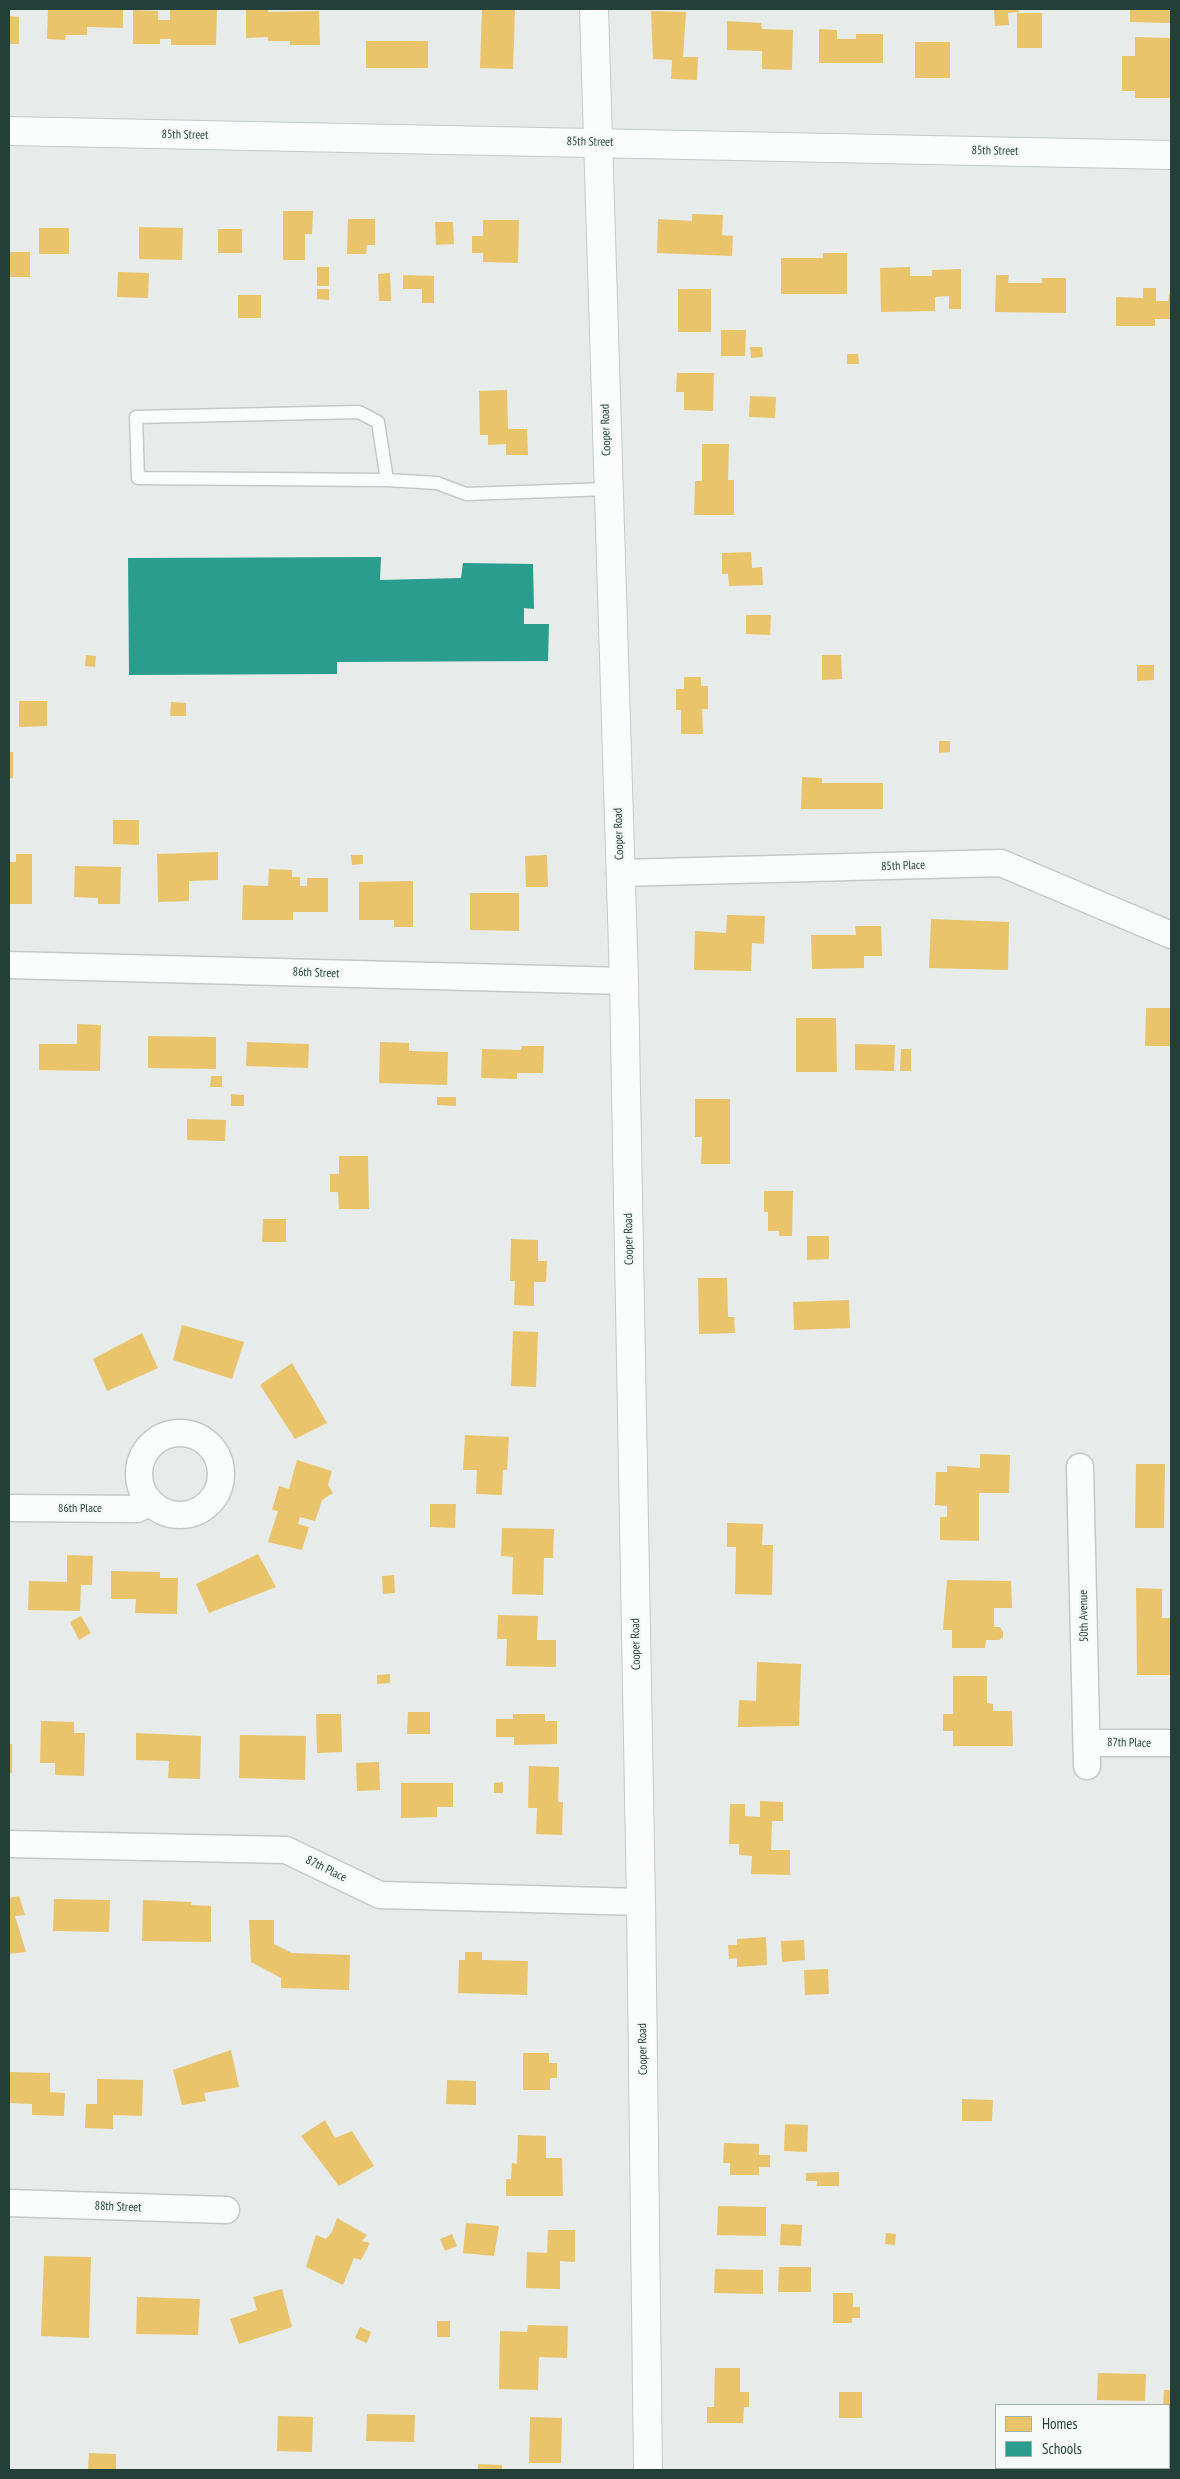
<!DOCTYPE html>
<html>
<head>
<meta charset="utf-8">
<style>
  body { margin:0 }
  #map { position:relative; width:1180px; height:2479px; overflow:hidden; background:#e7ecea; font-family:"PT Sans Narrow",sans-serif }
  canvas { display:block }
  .frame { position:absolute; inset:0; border:10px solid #234038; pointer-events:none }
  .legend { position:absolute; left:995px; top:2404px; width:175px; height:65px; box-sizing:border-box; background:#f5faf8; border:1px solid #a1b0ab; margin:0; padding:6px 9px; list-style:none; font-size:15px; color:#234038 }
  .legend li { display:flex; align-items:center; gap:10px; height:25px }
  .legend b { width:25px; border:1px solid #a1b0ab }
</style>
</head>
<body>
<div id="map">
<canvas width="1180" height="2479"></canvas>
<div class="frame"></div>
<ul class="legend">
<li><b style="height:14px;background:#e9c46a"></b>Homes</li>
<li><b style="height:14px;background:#2a9d8f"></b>Schools</li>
</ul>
</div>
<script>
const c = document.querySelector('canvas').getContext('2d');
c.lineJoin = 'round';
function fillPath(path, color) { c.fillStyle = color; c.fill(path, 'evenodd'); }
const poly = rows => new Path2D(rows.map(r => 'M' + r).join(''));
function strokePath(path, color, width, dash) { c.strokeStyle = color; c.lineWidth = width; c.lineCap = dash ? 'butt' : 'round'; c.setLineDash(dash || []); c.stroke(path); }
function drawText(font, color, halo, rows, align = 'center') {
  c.font = font + ' "PT Sans Narrow",sans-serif'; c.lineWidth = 5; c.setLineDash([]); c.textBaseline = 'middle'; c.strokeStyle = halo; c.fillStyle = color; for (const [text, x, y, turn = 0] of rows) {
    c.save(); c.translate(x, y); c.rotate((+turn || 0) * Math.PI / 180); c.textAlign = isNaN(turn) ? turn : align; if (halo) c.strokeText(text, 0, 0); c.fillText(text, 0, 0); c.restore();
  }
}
fillPath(poly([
  [48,9,123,9,123,28,87,27,87,35,66,35,65,40,47,39],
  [170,9,217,9,216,45,171,45,171,39,160,39,160,44,133,44,133,10,158,11,158,20,170,20],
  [246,9,268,9,268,12,319,11,320,45,290,45,290,41,268,41,268,37,246,38],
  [482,9,515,9,513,69,480,68],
  [994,9,1019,9,1019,12,1008,13,1009,25,995,26],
  [1130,9,1171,9,1171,23,1130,22],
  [651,11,686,12,683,57,698,57,697,80,671,79,672,60,653,59],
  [1017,13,1042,13,1042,48,1017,48],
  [9,16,19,17,19,44,9,44],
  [727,21,761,23,762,29,793,30,792,70,762,69,762,51,727,50],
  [819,29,837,30,837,39,856,39,856,34,883,34,883,63,819,63],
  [1135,37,1171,38,1171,98,1135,98,1135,91,1122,91,1122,56,1135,56],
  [366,41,428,41,428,68,366,68],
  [915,42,950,42,950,78,915,78],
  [283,211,313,211,312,234,305,234,305,260,283,260],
  [692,214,723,215,722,235,733,236,732,256,657,253,658,219,692,221],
  [348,219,375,219,375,245,367,245,366,254,347,254],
  [483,220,519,220,518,263,483,262,483,253,472,253,472,236,483,236],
  [435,222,453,222,454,244,436,245],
  [139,227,183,228,182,260,139,259],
  [39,228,69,228,69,254,39,254],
  [218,229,242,229,242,253,218,253],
  [9,252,30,252,30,277,9,277],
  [823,253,847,253,847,294,781,294,781,258,823,258],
  [317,267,329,267,329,286,317,286],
  [910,267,910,276,932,276,932,270,961,269,961,309,949,309,949,296,935,297,935,311,881,312,880,268],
  [118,272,149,273,148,298,117,297],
  [390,273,391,301,379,301,378,274],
  [403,275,434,276,434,303,422,303,422,289,403,289],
  [996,275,1009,275,1008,283,1042,283,1042,278,1066,278,1066,313,995,312],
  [1143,288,1156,288,1156,301,1168,301,1169,294,1171,294,1171,319,1155,319,1155,326,1116,326,1116,297,1143,298],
  [317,289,329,289,329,300,317,299],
  [678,289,711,289,711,332,678,332],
  [238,295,261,295,261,318,238,318],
  [721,330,746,330,745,356,721,356],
  [750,347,762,347,763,357,751,358],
  [847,354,858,354,859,364,847,364],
  [677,373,714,373,713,411,684,410,684,392,676,392],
  [507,390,508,429,527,429,528,455,506,455,506,444,488,445,488,435,480,435,479,391],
  [750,396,776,397,775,418,749,417],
  [702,444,729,444,728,480,734,480,734,515,694,515,695,481,702,481],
  [751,552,752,568,762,567,763,585,729,586,728,574,722,574,722,553],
  [746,615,771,615,770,635,746,634],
  [86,655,96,656,95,667,85,666],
  [822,655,841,655,842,679,822,680],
  [1137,665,1154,665,1154,680,1137,681],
  [684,677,701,677,701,686,708,686,708,709,702,709,703,734,681,734,681,710,676,710,676,689,684,689],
  [19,701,47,701,47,726,19,727],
  [171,702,186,703,186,716,170,716],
  [939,741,950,741,950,752,939,753],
  [9,752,13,752,13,778,9,779],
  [802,777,822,778,822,783,883,783,883,809,801,809],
  [113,820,139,820,139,845,113,844],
  [218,852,218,880,189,881,189,901,158,902,157,854],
  [16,854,32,854,32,904,9,904,9,862,16,862],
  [351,855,363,855,363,864,352,865],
  [547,855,548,887,526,887,525,856],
  [75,866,121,867,120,904,98,904,98,898,74,897],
  [269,869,292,870,292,877,300,877,300,886,307,886,307,878,328,878,328,912,293,912,293,920,242,920,243,885,268,886],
  [413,881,413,927,394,927,394,920,359,920,359,882],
  [470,893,519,893,519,931,470,930],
  [727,915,765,916,764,944,752,943,751,971,694,970,695,931,726,933],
  [931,919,1009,922,1008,970,929,968],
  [855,926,881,926,882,956,864,956,864,968,812,969,811,935,856,935],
  [1146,1008,1171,1008,1171,1046,1145,1046],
  [796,1018,836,1018,837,1072,796,1072],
  [77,1024,101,1025,100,1071,39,1070,39,1044,77,1044],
  [148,1036,216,1037,216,1069,148,1068],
  [247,1042,309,1044,308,1068,246,1066],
  [380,1042,409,1043,409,1051,448,1052,447,1085,379,1083],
  [855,1044,895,1045,894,1071,855,1070],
  [522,1046,544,1046,543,1073,517,1073,517,1079,481,1078,482,1049,521,1050],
  [901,1049,911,1049,911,1071,900,1071],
  [211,1076,222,1076,222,1087,210,1087],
  [231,1094,244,1095,244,1106,231,1106],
  [437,1097,456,1097,456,1106,437,1105],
  [695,1099,730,1099,730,1164,701,1164,702,1137,695,1137],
  [187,1119,226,1120,225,1141,187,1140],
  [339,1156,368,1156,369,1209,339,1209,338,1192,330,1192,330,1174,339,1174],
  [764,1191,793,1191,792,1236,779,1236,779,1231,768,1231,768,1212,764,1212],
  [263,1219,286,1219,286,1242,262,1242],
  [807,1236,829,1236,829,1259,807,1260],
  [511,1239,538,1240,538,1261,547,1261,546,1282,534,1282,534,1306,514,1305,515,1281,510,1281],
  [698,1278,727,1278,728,1317,734,1317,735,1333,699,1334],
  [849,1300,850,1328,794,1330,793,1302],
  [182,1325,244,1342,232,1379,173,1360],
  [513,1331,538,1332,536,1387,511,1386],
  [142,1333,158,1368,107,1391,93,1359],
  [292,1363,327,1423,295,1439,260,1385],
  [465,1435,509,1437,507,1470,503,1470,502,1495,476,1494,477,1470,463,1470],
  [980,1454,1010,1455,1009,1493,979,1493,979,1541,940,1540,940,1517,947,1517,947,1506,935,1505,936,1472,947,1472,947,1466,980,1468],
  [297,1460,332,1471,328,1485,333,1493,322,1500,315,1521,300,1517,298,1524,309,1527,302,1550,268,1542,278,1511,272,1510,279,1486,289,1489],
  [1136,1464,1165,1464,1164,1528,1135,1528],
  [430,1504,456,1504,455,1528,430,1527],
  [727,1523,763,1524,762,1545,773,1545,772,1595,735,1594,736,1547,727,1547],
  [502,1528,554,1529,553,1558,544,1558,543,1595,512,1594,513,1557,501,1556],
  [258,1554,276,1587,209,1613,196,1584],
  [67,1555,93,1556,92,1585,81,1585,80,1611,28,1610,29,1581,67,1582],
  [111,1571,160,1572,160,1578,178,1578,177,1614,135,1613,136,1599,111,1599],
  [394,1575,395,1593,383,1594,382,1576],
  [947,1580,1011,1581,1012,1608,994,1608,994,1627,1000,1627,1003,1632,1003,1637,999,1640,986,1640,985,1648,952,1648,952,1630,943,1630],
  [1136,1588,1162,1589,1162,1618,1171,1618,1171,1675,1137,1675],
  [498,1615,538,1616,537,1640,556,1640,556,1667,506,1666,507,1639,497,1639],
  [81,1616,91,1633,79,1640,70,1622],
  [757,1662,801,1664,799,1726,738,1727,739,1700,756,1701],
  [390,1674,390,1683,377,1684,377,1675],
  [953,1676,987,1676,987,1703,993,1704,993,1711,1012,1711,1013,1746,953,1746,953,1731,943,1731,943,1714,953,1714],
  [408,1712,430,1712,430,1734,407,1734],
  [316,1714,341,1714,342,1752,317,1753],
  [513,1714,545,1714,545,1721,557,1721,557,1744,514,1745,514,1737,496,1737,496,1719,513,1719],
  [41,1721,74,1722,74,1733,85,1733,84,1776,55,1775,55,1763,40,1763],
  [136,1733,201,1736,200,1779,168,1778,169,1761,136,1760],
  [240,1735,306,1736,305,1780,239,1778],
  [9,1744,12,1744,12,1773,9,1773],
  [379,1762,380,1790,357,1791,356,1763],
  [529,1766,559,1767,558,1802,563,1802,562,1835,536,1834,537,1808,528,1808],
  [503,1782,503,1793,494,1793,494,1783],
  [401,1783,453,1783,453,1807,437,1807,437,1817,401,1818],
  [760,1801,783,1802,783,1821,772,1821,771,1850,790,1850,790,1875,751,1874,752,1856,739,1855,739,1844,729,1844,730,1804,745,1804,745,1816,760,1817],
  [19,1896,25,1915,15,1916,26,1952,9,1954,9,1898],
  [54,1899,110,1900,109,1932,53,1931],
  [143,1900,191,1902,191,1905,211,1906,211,1942,142,1941],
  [249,1920,274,1920,274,1944,292,1953,350,1955,349,1990,281,1988,281,1978,251,1962],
  [766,1937,767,1965,737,1967,737,1958,729,1959,728,1945,737,1945,737,1939],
  [804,1940,805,1960,782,1962,781,1941],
  [465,1952,482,1952,482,1960,528,1961,527,1995,458,1993,459,1960,465,1960],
  [828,1969,829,1994,805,1995,804,1970],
  [231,2050,239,2087,204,2093,206,2101,182,2105,173,2070],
  [523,2053,549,2053,549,2063,557,2063,557,2078,550,2078,550,2090,523,2090],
  [9,2072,50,2073,50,2092,65,2093,64,2116,32,2115,32,2104,9,2103],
  [97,2079,143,2080,142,2116,113,2115,113,2129,85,2128,86,2104,97,2104],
  [447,2080,476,2081,476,2105,446,2104],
  [962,2099,993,2100,992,2121,962,2121],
  [325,2120,335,2138,352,2131,374,2166,339,2186,301,2136],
  [785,2124,808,2125,807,2152,784,2151],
  [518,2135,546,2136,546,2158,562,2158,563,2196,506,2196,506,2179,511,2179,512,2163,517,2164],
  [724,2143,759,2144,759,2155,770,2155,770,2167,759,2167,759,2175,730,2175,730,2163,723,2163],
  [839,2172,839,2186,817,2186,817,2181,806,2181,806,2173],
  [718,2206,766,2207,766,2236,717,2235],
  [337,2218,367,2235,362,2241,370,2243,361,2260,354,2258,343,2285,306,2267,316,2235,326,2239,332,2232],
  [466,2223,499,2226,494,2256,463,2253],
  [781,2224,802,2225,801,2246,780,2245],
  [548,2230,575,2230,575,2262,560,2261,560,2289,526,2288,527,2252,547,2253],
  [886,2233,896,2234,895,2245,885,2244],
  [452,2234,457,2246,445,2251,440,2239],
  [44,2256,91,2257,89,2338,41,2336],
  [779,2267,811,2267,811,2292,778,2292],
  [715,2269,763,2270,763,2294,714,2293],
  [282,2289,292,2327,239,2344,230,2319,257,2310,253,2297],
  [833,2293,853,2293,853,2307,860,2307,860,2318,852,2318,852,2323,833,2323],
  [137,2297,200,2299,198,2335,136,2334],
  [437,2321,450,2321,450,2337,437,2337],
  [528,2325,568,2326,567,2358,539,2357,538,2390,499,2389,500,2331,527,2332],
  [360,2327,371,2332,367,2343,355,2338],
  [715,2368,740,2368,740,2392,749,2392,749,2407,744,2407,743,2423,707,2423,707,2407,714,2407],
  [1098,2373,1146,2374,1145,2401,1097,2400],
  [1164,2390,1171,2390,1171,2413,1169,2413,1169,2405,1163,2405],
  [839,2392,862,2392,862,2418,839,2418],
  [367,2414,415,2415,414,2442,366,2441],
  [278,2416,313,2417,312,2452,277,2451],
  [530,2417,562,2418,561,2463,529,2463],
  [89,2453,116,2454,116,2470,88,2470],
  [478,2464,502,2465,502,2470,478,2470]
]), '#e9c46a');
fillPath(poly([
  [381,557,380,580,461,578,463,563,533,564,534,609,524,608,524,624,549,624,548,661,337,662,337,674,129,675,128,558]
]), '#2a9d8f');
const lane = poly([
  [387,480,378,422,359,412,136,417,138,478,387,480,437,483,466,494,608,489]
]);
const street = poly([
  [620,873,1001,863,1171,935],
  [9,965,624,981],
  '139 1474a41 41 0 1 1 82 0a41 41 0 1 1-82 0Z',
  [1080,1467,1087,1766],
  [9,1508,137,1509,150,1502],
  [1087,1743,1171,1743],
  [9,1844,286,1850,380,1895,641,1902],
  [9,2203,226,2210]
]);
const secondary = poly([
  [594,9,624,981,641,1902,648,2470],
  [9,131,1171,155]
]);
strokePath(lane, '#c4c9c7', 15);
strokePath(street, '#c4c9c7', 29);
strokePath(secondary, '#c2cac7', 30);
strokePath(lane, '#fbfcfc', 12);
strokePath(street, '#fbfcfc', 26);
strokePath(secondary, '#fbfcfc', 28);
drawText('12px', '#234038', '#f5faf8', [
  ["85th Street",185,135,1],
  ["85th Street",590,142,1],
  ["85th Street",995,151,1],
  ["Cooper Road",606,430,-92],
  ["Cooper Road",619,834,-92],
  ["85th Place",903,866,-2],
  ["86th Street",316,973,2],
  ["Cooper Road",629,1239,-91],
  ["86th Place",80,1509],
  ["50th Avenue",1084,1616,-91],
  ["Cooper Road",636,1644,-91],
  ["87th Place",1129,1743,1],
  ["87th Place",326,1869,26],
  ["Cooper Road",643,2049,-91],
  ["88th Street",118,2207,2]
]);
</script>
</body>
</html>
